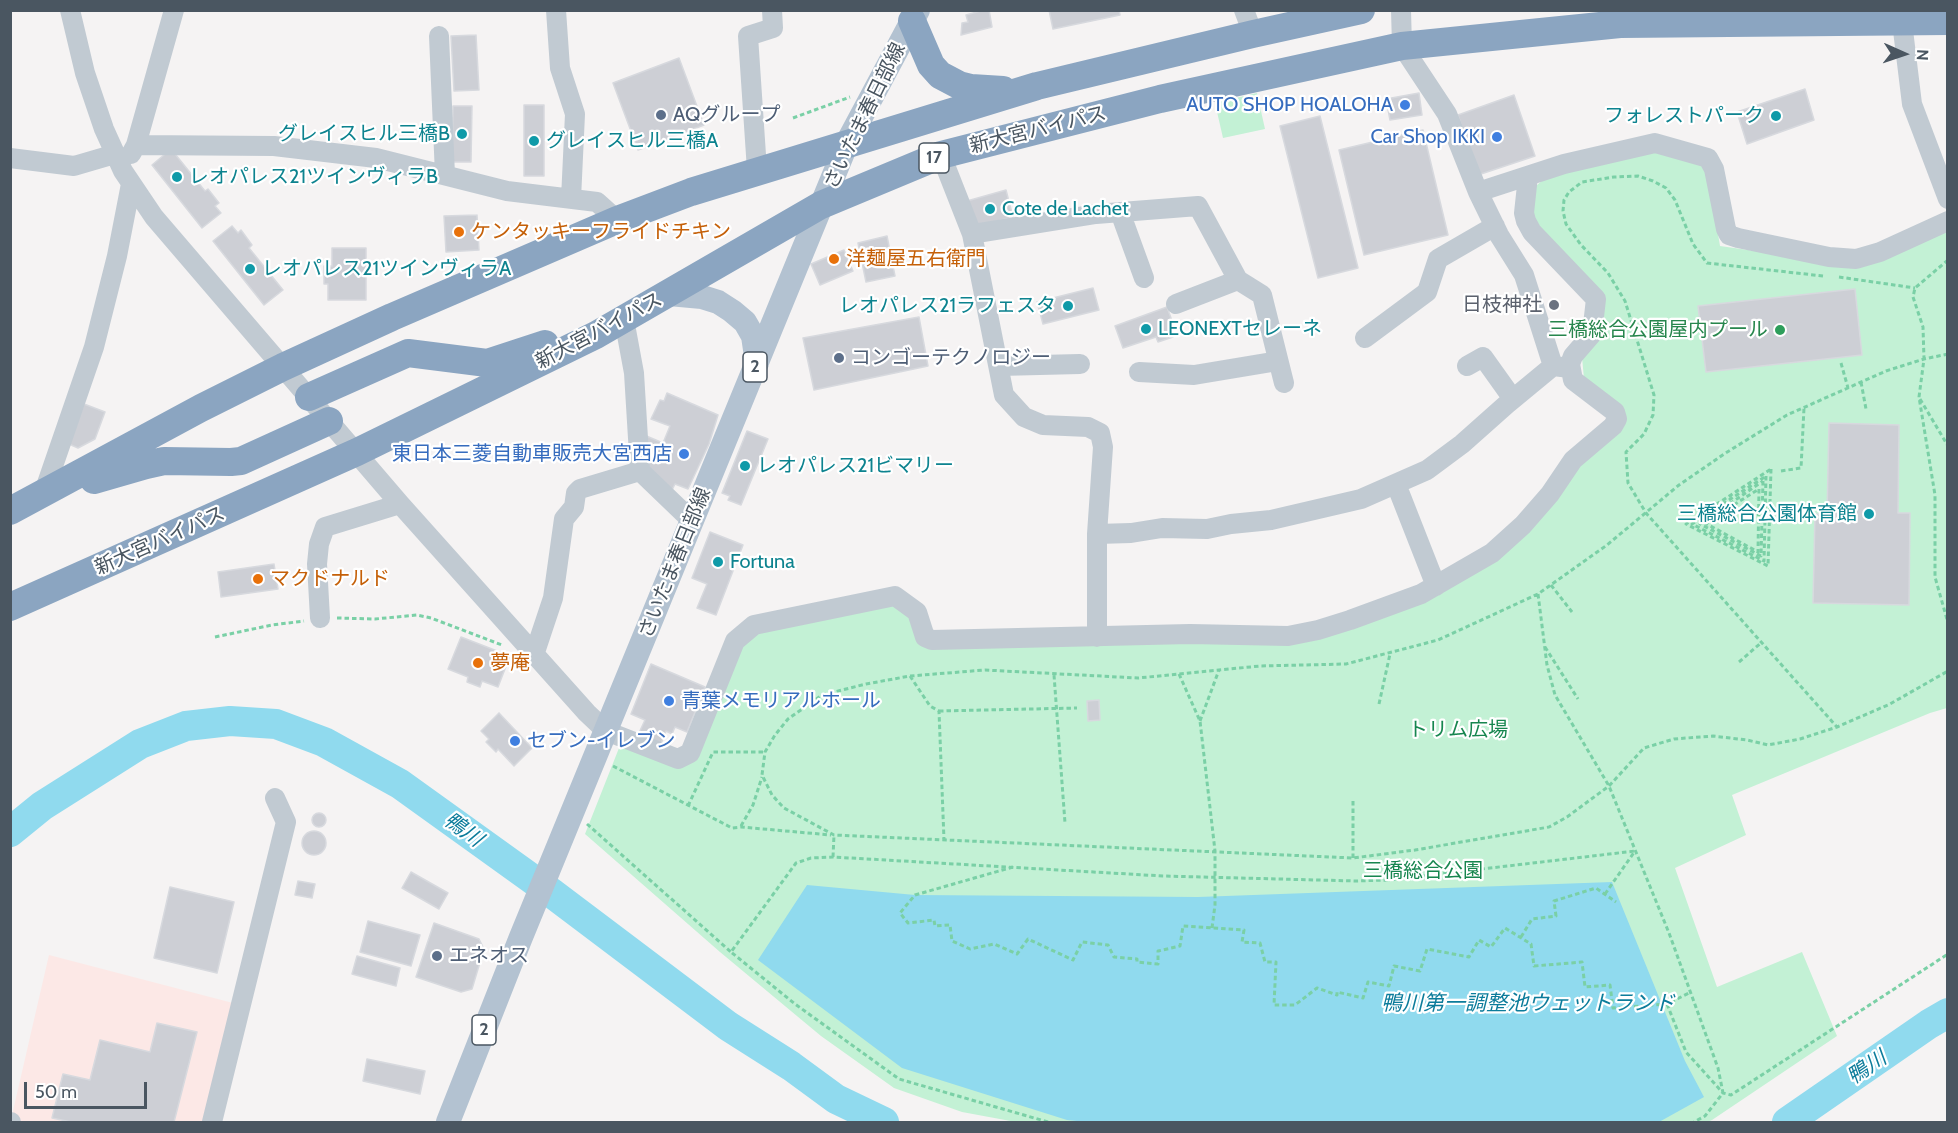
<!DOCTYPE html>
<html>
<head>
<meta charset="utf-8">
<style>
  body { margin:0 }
  #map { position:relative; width:1958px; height:1133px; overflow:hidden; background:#f5f3f3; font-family:Cabin,sans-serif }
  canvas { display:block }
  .frame { position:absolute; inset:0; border:12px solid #4a5661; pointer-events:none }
  .north { position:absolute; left:1874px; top:24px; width:60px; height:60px; -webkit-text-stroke:4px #fff; paint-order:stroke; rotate:93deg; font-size:16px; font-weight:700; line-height:24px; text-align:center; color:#4a5661 }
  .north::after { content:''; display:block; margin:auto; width:21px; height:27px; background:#4a5661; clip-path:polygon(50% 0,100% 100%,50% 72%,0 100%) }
  .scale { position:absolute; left:24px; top:1082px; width:123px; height:27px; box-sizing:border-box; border:3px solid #4a5661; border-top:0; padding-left:8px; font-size:18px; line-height:21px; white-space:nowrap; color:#4a5661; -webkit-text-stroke:4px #fff; paint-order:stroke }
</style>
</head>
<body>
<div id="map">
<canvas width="1958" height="1133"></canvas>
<div class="frame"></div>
<div class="north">N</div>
<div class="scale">50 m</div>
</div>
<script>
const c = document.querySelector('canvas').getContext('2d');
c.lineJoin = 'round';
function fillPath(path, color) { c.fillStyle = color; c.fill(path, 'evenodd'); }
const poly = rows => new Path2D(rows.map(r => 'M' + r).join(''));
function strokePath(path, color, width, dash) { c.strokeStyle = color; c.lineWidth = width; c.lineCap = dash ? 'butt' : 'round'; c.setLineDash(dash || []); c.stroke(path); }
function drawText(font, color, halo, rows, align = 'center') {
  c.font = font + ' Cabin,"Noto Sans JP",sans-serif'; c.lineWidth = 4.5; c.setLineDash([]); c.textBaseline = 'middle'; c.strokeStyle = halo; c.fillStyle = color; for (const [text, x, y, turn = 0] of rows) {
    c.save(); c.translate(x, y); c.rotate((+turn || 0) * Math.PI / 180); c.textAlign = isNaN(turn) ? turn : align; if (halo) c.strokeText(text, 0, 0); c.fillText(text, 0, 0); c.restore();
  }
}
fillPath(poly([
  [49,955,233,1003,204,1122,19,1122,20,1118,12,1115]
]), '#fce8e6');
fillPath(poly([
  [1257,93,1265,129,1223,138,1215,103],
  [1652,149,1704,163,1714,209,1720,246,1861,266,1947,230,1947,708,1930,713,1732,795,1746,835,1675,868,1717,987,1802,952,1837,1036,1712,1120,1707,1122,1016,1122,962,1112,894,1088,821,1036,720,952,585,834,621,743,677,764,741,646,763,630,897,603,913,614,918,635,1225,642,1436,596,1617,429,1584,379,1582,357,1604,300,1547,239,1532,213,1536,186,1546,177]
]), '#c3f1d5');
fillPath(poly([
  [1612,882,1685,1061,1704,1097,1659,1122,1087,1122,1067,1120,902,1068,758,960,807,885,915,895,1198,897]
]), '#90daee');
strokePath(poly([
  [10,832,42,806,140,744,186,726,230,721,276,724,324,742,400,784,553,894,728,1026,791,1066,836,1099,884,1122],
  [1787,1122,1929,1024,1948,1013]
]), '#90daee', 30);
const building = poly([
  [984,10,989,10,992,27,961,35,962,23,968,22,966,15,984,10],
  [1049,10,1119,10,1120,15,1053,29,1049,10],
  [476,35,479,90,454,91,451,36,476,35],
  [679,58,704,125,638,150,613,83,679,58],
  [1805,89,1814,120,1747,144,1737,112,1805,89],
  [1419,93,1422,115,1390,120,1386,99,1419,93],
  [1514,95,1535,156,1478,175,1458,115,1514,95],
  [524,105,544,105,544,176,524,176,524,105],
  [453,106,472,106,471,162,452,162,453,106],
  [1320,116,1358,268,1318,278,1280,126,1320,116],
  [1423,130,1448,235,1364,255,1339,150,1423,130],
  [171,149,205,191,208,189,219,203,215,206,221,213,202,228,152,165,171,149],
  [1006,190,1013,217,974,227,967,201,1006,190],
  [477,215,479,250,446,252,444,216,477,215],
  [232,226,238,233,241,230,252,245,249,248,283,290,264,305,213,241,232,226],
  [887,236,895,276,866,282,858,243,887,236],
  [332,248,366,248,366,300,328,300,328,284,324,284,324,266,332,266,332,248],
  [844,250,853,271,820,285,811,264,844,250],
  [1093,288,1099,310,1043,324,1037,302,1093,288],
  [1855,289,1862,355,1706,372,1698,306,1855,289],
  [1167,307,1176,332,1172,333,1173,337,1158,342,1156,337,1123,348,1115,326,1167,307],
  [919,317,928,366,814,390,803,338,919,317],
  [667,393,718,415,709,444,688,489,675,484,671,492,643,466,644,435,663,443,670,426,651,419,660,400,664,401,667,393],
  [84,404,105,412,95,439,78,448,69,444,84,404],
  [1829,423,1899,425,1898,513,1910,513,1909,605,1813,603,1815,514,1827,514,1829,423],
  [747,431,768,439,741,505,728,500,730,496,722,493,747,431],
  [710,532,743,545,716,615,697,608,707,584,692,578,710,532],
  [274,564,278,589,221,597,218,572,274,564],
  [461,637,510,656,498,687,482,681,480,687,467,682,468,677,448,669,461,637],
  [651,664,705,687,687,732,675,727,672,734,666,731,661,744,638,735,645,720,631,714,651,664],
  [1099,700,1100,720,1088,721,1087,701,1099,700],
  [499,713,532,748,514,766,498,749,496,752,486,742,489,739,481,731,499,713],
  '312 820a7 7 0 1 1 14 0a7 7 0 1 1-14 0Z',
  '302 843a12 12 0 1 1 24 0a12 12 0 1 1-24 0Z',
  [411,872,448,893,439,909,402,888,411,872],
  [298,881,315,884,312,898,295,895,298,881],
  [170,887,234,902,217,973,154,958,170,887],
  [368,921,420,935,411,966,360,952,368,921],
  [434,923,479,939,484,949,472,989,461,992,416,977,434,923],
  [357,956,400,968,396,986,352,974,357,956],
  [157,1023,197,1032,174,1122,71,1122,52,1118,63,1074,90,1080,100,1040,150,1052,157,1023],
  [367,1059,425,1071,420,1094,363,1081,367,1059]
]);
fillPath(building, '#cdcfd5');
strokePath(building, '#d7d9de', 1.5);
strokePath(poly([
  [793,118,850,97],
  [1948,260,1915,288,1913,297,1923,327,1924,359,1919,397,1935,495,1935,577,1948,623],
  [1823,276,1707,263,1693,244,1675,200,1666,188,1653,181,1638,176,1614,177,1582,182,1569,192,1564,200,1563,211,1566,224,1581,245,1608,273,1625,301,1654,395,1653,415,1644,434,1626,452,1628,483,1646,513,1837,727],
  [1839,277,1915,288],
  [1948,354,1924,359,1886,371,1787,415,1724,454,1679,485,1607,545,1538,594,1438,640,1346,664,1260,666,1138,678,985,670,910,676,866,684,822,695,788,719,775,735,765,752,762,775,772,795,784,808,834,835,1353,858,1415,850,1549,827,1567,817,1609,786,1644,748,1674,739,1713,736,1747,740,1768,745,1800,739,1837,727,1890,704,1948,671],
  [1841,363,1848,388],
  [1861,382,1866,409],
  [1920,399,1948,446],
  [1771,469,1768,566,1686,524,1771,469],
  [1781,471,1801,468,1804,408],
  [1766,476,1764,561,1692,524,1766,476],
  [1763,481,1761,556,1700,524,1763,481],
  [1759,489,1758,552,1705,523,1759,489],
  [1551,585,1572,612],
  [1538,594,1547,665,1555,695,1609,786,1669,933,1718,1068,1723,1093,1705,1116,1694,1122],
  [337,618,375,619,417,615,431,618,502,645],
  [215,637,272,625,304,621],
  [1545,647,1578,699],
  [1739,662,1762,642],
  [1179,674,1200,721,1215,851,1215,905,1212,928],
  [1054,675,1065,823],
  [910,676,930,706,939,711,944,840],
  [1379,704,1390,654],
  [939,711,1077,708],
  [1200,721,1219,670],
  [613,766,732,828,741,827,831,835],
  [688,806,713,752,765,752],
  [587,824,731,952],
  [741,826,753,805,762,777],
  [833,857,834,835],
  [1353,858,1353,798],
  [1013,867,915,895,900,913,908,923,934,920,935,926,950,925,952,941,970,949,994,944,1017,954,1028,939,1073,960,1082,942,1108,945,1114,957,1137,959,1137,962,1158,964,1158,951,1180,946,1183,926,1244,930,1242,942,1260,943,1265,962,1276,962,1274,1005,1295,1005,1317,988,1337,995,1337,992,1363,998,1368,982,1389,986,1394,966,1420,971,1427,949,1469,957,1479,940,1491,947,1505,928,1531,944,1534,966,1582,962,1585,987,1610,985,1613,1008,1667,1004,1691,992],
  [1605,894,1635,851],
  [1521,937,1532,919,1556,916,1554,901,1596,888,1616,902],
  [1667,1004,1686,1052,1723,1093,1731,1095,1948,954],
  [1048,1122,899,1079,795,1004,731,952,796,863,811,858,833,857,1163,876,1356,881,1388,880,1635,851]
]), '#7ad0a6', 3, [4.5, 3]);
strokePath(poly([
  [70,10,85,73,104,129,123,171,154,217,400,504,587,713,606,731,678,759,690,753,735,641,754,625,895,596,917,612,925,637,932,640,1190,634,1288,636,1318,630,1350,620,1421,594,1492,553,1523,525,1550,494,1573,460,1613,426,1617,419,1615,412,1573,380,1570,364,1573,356,1592,334,1596,299,1532,232,1526,221,1524,213,1528,176],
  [556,10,560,68,575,114,571,199],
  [1244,10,1253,34],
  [1401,10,1402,46,1447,114,1478,192,1499,235,1524,275,1553,366],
  [1902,22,1912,104,1948,199],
  [439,36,445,175],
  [136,145,274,146,376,158,507,191,597,202,617,220],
  [131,154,136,145,174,10],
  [941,155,972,234,1004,395,1024,417,1043,425,1088,427,1100,433,1103,447,1097,534,1097,637],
  [10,158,74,166,115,154],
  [757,170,748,36,773,28,772,10],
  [1478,192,1564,164,1655,143,1708,158,1714,169,1726,229,1729,235,1738,238,1829,257,1856,259,1880,252,1948,221],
  [1120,212,1144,278],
  [972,234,1096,214,1198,206,1238,280,1262,295,1284,383],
  [1176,304,1238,280],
  [624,319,634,373,640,471,692,521],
  [1365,338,1427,292,1438,259,1495,226],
  [999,366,1080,364],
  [1467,366,1483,357,1513,399],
  [1139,372,1194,375,1278,361],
  [1396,484,1436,586],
  [43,495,94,347,117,256,131,184],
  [1097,534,1131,533,1162,528,1207,529,1231,524,1271,520,1361,499,1427,470,1462,444,1507,404,1553,366,1570,368],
  [320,618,317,564,319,544,325,527,400,504],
  [534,655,553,598,564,519,574,507,576,493,580,489,640,471],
  [10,1122,11,1122],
  [212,1122,286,822,275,798]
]), '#c1cad2', 20);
strokePath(poly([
  [669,294,702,297,718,302,732,311,745,322,753,336,757,363],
  [448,1122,521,937,847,143,918,10]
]), '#b3c2d1', 24);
strokePath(poly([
  [912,21,931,65,940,75,959,85,971,88,1003,90],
  [309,397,408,353,487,363,545,344],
  [94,480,146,465,164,461,231,462,241,461,329,421],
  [10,511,201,408,283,367,392,317,617,220,691,192,1037,86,1253,34,1361,10],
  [10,607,357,452,596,335,821,205,941,155,1160,99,1402,46,1620,24,1948,21]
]), '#8ba5c1', 28);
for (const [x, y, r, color] of [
  [1405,105,6,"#3f7fe0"],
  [661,115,6,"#5c6f8a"],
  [1776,116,6,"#0f9aa8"],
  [462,134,6,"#0f9aa8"],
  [1497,137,6,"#3f7fe0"],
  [534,141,6,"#0f9aa8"],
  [177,177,6,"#0f9aa8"],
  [990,209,6,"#0f9aa8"],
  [459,232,6,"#e8710a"],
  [834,259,6,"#e8710a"],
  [250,269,6,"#0f9aa8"],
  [1554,305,6,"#6b7280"],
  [1068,306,6,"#0f9aa8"],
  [1146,329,6,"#0f9aa8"],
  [1780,330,6,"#2e9e5b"],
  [839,358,6,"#5c6f8a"],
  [684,454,6,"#3f7fe0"],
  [745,466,6,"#0f9aa8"],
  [1869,514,6,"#0f9aa8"],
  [718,562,6,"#0f9aa8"],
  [258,579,6,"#e8710a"],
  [478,663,6,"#e8710a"],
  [669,701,6,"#3f7fe0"],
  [515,741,6,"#3f7fe0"],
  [437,956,6,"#5c6f8a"]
]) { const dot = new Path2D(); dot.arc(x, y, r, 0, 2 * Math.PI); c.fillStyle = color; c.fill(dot); strokePath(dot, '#fff', 2); }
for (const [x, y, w] of [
  [934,158,30],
  [755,367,24],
  [484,1030,24]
]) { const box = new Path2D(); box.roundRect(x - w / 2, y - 15, w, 30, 4.5); c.fillStyle = '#fff'; c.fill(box); strokePath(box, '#4a5661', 1.5); }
drawText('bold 18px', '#4a5661', null, [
  ["17",934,158],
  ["2",755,367],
  ["2",484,1030]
]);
drawText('20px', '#366cbe', '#fff', [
  ["AUTO SHOP HOALOHA",1393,105],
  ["Car Shop IKKI",1485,137],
  ["東日本三菱自動車販売大宮西店",672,454],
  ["青葉メモリアルホール",681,701,"left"],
  ["セブン-イレブン",527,741,"left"]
], 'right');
drawText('20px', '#4e5e75', '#fff', [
  ["AQグループ",673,115],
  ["コンゴーテクノロジー",851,358],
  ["エネオス",449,956]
], 'left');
drawText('20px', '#4a5661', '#fff', [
  ["さいたま春日部線",865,116,-64],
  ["新大宮バイパス",1038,130,-14],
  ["新大宮バイパス",599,331,-28],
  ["新大宮バイパス",160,541,-24],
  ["さいたま春日部線",675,563,-68]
]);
drawText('20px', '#0d838f', '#fff', [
  ["フォレストパーク",1764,116,"right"],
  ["グレイスヒル三橋B",450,134,"right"],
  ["グレイスヒル三橋A",546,141],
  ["レオパレス21ツインヴィラB",189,177],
  ["Cote de Lachet",1002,209],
  ["レオパレス21ツインヴィラA",262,269],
  ["レオパレス21ラフェスタ",1056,306,"right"],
  ["LEONEXTセレーネ",1158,329],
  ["レオパレス21ビマリー",757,466],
  ["三橋総合公園体育館",1857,514,"right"],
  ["Fortuna",730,562]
], 'left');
drawText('20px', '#c56008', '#fff', [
  ["ケンタッキーフライドチキン",471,232],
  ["洋麺屋五右衛門",846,259],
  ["マクドナルド",270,579],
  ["夢庵",490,663]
], 'left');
drawText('20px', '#5b616d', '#fff', [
  ["日枝神社",1542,305]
], 'right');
drawText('20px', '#27864d', '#fff', [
  ["三橋総合公園屋内プール",1768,330]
], 'right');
drawText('20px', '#17864f', '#fff', [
  ["トリム広場",1458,730],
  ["三橋総合公園",1423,871]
]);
drawText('italic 21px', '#0c7c9b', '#fff', [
  ["鴨川",463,830,36],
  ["鴨川第一調整池ウェットランド",1528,1004],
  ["鴨川",1867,1068,-34]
]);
</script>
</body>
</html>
